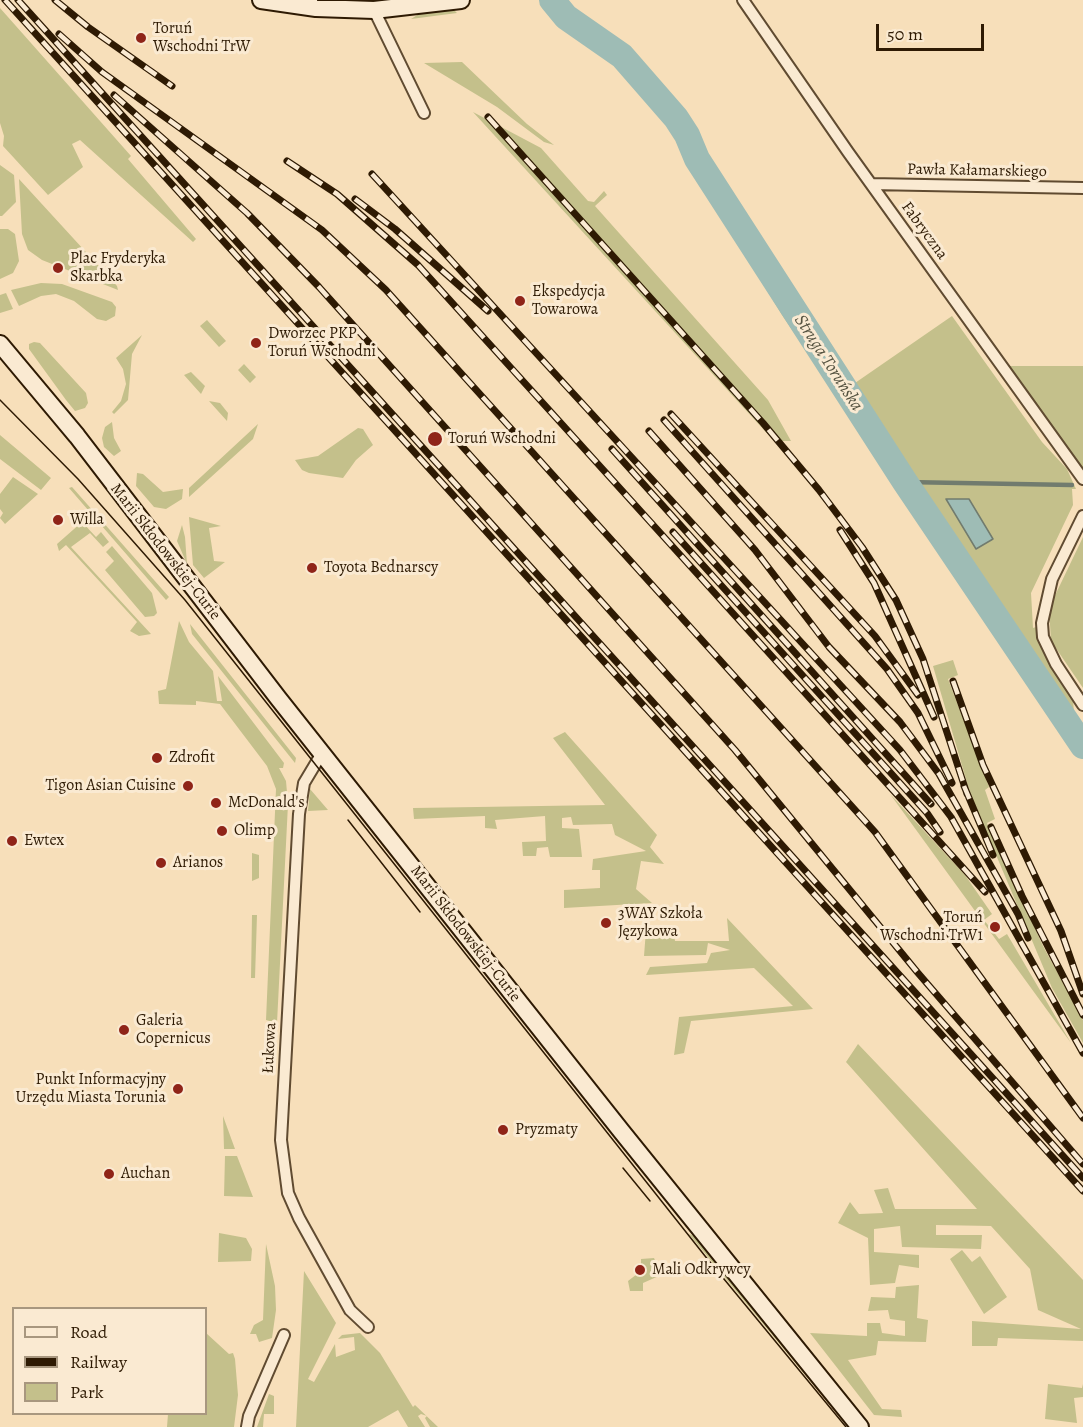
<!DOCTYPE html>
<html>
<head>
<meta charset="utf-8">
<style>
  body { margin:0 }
  #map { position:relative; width:1083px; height:1427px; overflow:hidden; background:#f7dfba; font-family:Alegreya,serif }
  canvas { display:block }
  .legend { position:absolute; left:12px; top:1307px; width:195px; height:108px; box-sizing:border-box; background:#faead2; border:2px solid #a8977f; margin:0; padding:8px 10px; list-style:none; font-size:18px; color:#2e1a03 }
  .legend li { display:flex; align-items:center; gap:12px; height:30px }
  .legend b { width:30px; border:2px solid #a8977f }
  .scale { position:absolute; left:876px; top:24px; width:108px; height:27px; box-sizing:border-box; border:3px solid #2e1a03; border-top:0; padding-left:8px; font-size:18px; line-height:21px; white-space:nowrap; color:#2e1a03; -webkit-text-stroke:4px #faead2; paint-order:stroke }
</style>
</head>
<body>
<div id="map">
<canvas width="1083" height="1427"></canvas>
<ul class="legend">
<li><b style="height:8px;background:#faead2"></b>Road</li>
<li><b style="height:8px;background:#2e1a03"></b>Railway</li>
<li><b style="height:16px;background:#c4c08b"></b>Park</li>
</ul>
<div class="scale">50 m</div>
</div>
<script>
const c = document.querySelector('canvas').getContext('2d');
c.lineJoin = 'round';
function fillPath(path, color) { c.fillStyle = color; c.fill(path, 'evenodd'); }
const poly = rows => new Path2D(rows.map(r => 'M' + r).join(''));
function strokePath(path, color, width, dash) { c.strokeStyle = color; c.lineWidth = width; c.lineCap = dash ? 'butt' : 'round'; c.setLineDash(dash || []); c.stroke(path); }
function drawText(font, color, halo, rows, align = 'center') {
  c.font = font + ' Alegreya,serif'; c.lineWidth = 6; c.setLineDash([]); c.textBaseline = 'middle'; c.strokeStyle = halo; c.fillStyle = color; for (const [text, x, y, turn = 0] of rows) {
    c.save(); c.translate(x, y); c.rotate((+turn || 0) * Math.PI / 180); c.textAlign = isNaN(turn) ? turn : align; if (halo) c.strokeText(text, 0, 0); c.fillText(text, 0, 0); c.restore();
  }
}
fillPath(poly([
  [547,2,562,4,616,41,667,102,732,194,855,383,952,316,1042,442,1067,469,1076,489,1072,489,1073,505,1031,593,1033,628,1036,627,1040,645,1073,698,1074,714,1083,728,1083,758,782,315,695,173,684,142,648,95,602,47],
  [451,7,457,13,411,19,419,14],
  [0,8,131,156,128,159,196,239,193,242,80,140,72,144,83,167,48,195,3,146,4,136,0,123],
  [462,62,527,124,554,145,544,142,497,107,424,63],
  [473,112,541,148,588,201,594,202,604,191,607,195,595,206,768,400,791,441,774,441],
  [0,165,14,175,16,202,2,216,0,216],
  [19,179,117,286,118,290,42,260,28,250,22,234],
  [0,229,8,229,15,234,19,261,13,273,0,279],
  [41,283,62,284,112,302,116,307,115,316,106,321,97,319,74,301,56,294,41,296,19,306,11,290],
  [6,293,13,309,0,313,0,295],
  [207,320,226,341,219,347,200,326],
  [142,335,132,354,128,400,114,414,112,412,121,401,126,384,123,369,116,358],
  [34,342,40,343,86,393,88,403,85,408,75,411,66,400,29,349,29,344],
  [244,364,256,377,250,383,238,370],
  [1009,366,1083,366,1083,472],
  [191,372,205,386,201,394,184,375],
  [209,401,220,403,228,413,227,421],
  [112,422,114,438,121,451,114,456,104,447,102,438,105,427],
  [258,424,253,439,189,497,189,488],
  [358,428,363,429,373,445,356,460,343,478,309,473,302,470,295,460,318,456],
  [0,435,51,478,41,490,0,459],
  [137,473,143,474,163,492,183,489,182,499,166,509,154,507,136,486],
  [13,477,38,494,5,524,0,518,3,513,0,509,0,494],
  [72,487,169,597,166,600,69,488],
  [189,517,221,526,209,528,214,561,225,562,204,578,193,565],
  [82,522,96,537,101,532,109,542,103,547,90,533,71,547,151,634,139,636,130,631,137,622,66,545,59,551,57,544],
  [182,525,185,537,187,564,177,541],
  [1083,537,1083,688,1051,641,1049,608],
  [112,546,152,593,157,613,154,616,145,617,105,570,114,561,106,552],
  [179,621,189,642,213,671,217,701,222,701,218,676,284,763,283,768,279,768,286,781,288,804,277,1023,266,1020,276,789,267,766,220,704,196,701,196,705,159,704,158,691,166,689],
  [190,624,296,758,295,763,192,634],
  [953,660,958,675,948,679,989,787,985,790,995,819,987,823,1043,946,1083,1020,1083,1043,1052,988,970,793,933,666],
  [565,732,657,835,650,847,664,864,641,861,636,889,652,903,564,908,564,890,600,888,600,870,592,870,593,859,646,851,615,835,612,824,573,825,571,817,562,818,562,828,579,829,582,857,550,857,548,847,537,848,536,856,523,856,522,842,546,841,545,816,495,820,497,829,485,828,485,816,414,819,413,808,605,805,553,738],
  [310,789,328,810,308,811],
  [890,794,965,875,992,914,984,920,999,939,1007,934,1071,1043],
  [252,853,259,855,259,878,252,881],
  [252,915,257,915,255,978,251,978],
  [727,918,813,1009,691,1021,684,1053,674,1055,679,1017,793,1006,754,968,646,975,650,967,707,963,711,953,730,950,708,943,706,955,644,956,646,930,673,929,675,941,729,941],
  [858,1044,1083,1280,1083,1341,998,1338,997,1346,972,1346,972,1321,1081,1329,1038,1310,1030,1269,991,1226,936,1225,936,1235,982,1235,981,1249,902,1247,900,1226,874,1229,874,1252,919,1255,919,1268,899,1265,895,1283,870,1285,868,1238,838,1223,850,1202,859,1214,883,1213,874,1190,888,1188,895,1209,977,1209,846,1062],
  [223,1116,235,1149,224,1149],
  [225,1156,237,1156,253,1197,224,1196],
  [219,1233,246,1238,252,1249,251,1261,218,1262],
  [689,1234,697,1237,826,1395,825,1399],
  [266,1244,275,1286,276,1310,272,1338,259,1342,256,1334,250,1334,254,1325,263,1320],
  [962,1250,972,1262,980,1256,1007,1297,984,1314,950,1259],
  [654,1258,661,1275,643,1283,643,1291,630,1291,628,1281,641,1271,641,1259],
  [304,1271,336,1323,308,1379,314,1382,335,1344,336,1357,355,1350,354,1337,338,1339,342,1335,360,1333,380,1353,413,1407,415,1405,438,1427,430,1427,425,1418,427,1416,421,1414,418,1416,425,1427,408,1427,398,1410,368,1427,296,1427],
  [919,1285,917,1318,928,1320,926,1342,878,1341,876,1355,848,1360,882,1409,901,1410,902,1417,874,1415,810,1333,867,1336,867,1323,880,1323,882,1333,905,1336,905,1321,890,1319,888,1310,868,1311,871,1297,895,1298,896,1287],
  [206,1333,229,1354,233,1353,235,1359,238,1395,234,1427,167,1427,168,1414,206,1414],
  [1048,1384,1082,1388,1083,1384,1083,1397,1074,1398,1077,1423,1045,1419],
  [269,1394,274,1396,274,1414,264,1414,263,1427,257,1427]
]), '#c4c08b');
const water = poly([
  [946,499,969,499,993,539,976,549,946,499]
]);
fillPath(water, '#9ebcb5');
strokePath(water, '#717b6e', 1.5);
strokePath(poly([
  [905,482,1072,485]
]), '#717b6e', 4.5);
strokePath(poly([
  [552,0,566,17,622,56,676,118,687,135,697,159,905,482,1083,746]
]), '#9ebcb5', 26);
const street = poly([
  [743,0,848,152,1083,479],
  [374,10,424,113],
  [871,184,1083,188],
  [1083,516,1052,579,1042,623,1043,637,1056,664,1083,705],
  [322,753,304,783,299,814,281,1140,288,1193,299,1218,350,1310,368,1327],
  [247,1427,249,1416,284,1335]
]);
const secondary = poly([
  [261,0,316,8,374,10,461,0],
  [0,344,77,436,278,698,622,1132,860,1427]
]);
strokePath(street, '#604b31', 14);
strokePath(secondary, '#2e1a03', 20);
strokePath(street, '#faead2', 10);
strokePath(secondary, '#faead2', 16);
strokePath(poly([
  [0,400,78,479,185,600,705,1256,846,1427],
  [348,820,420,912],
  [623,1168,650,1201]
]), '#2e1a03', 1.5);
const rail = poly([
  [5,0,1083,1191],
  [18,0,1083,1178],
  [55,0,88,27,172,86],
  [59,34,102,72,322,230,386,290,875,832,1083,1118],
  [114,95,247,213,319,287,735,750,918,973,1083,1164],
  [488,117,763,423,819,490,862,547,896,600,923,659,967,794],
  [287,161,337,194,418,265,985,892],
  [372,174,900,750,951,817,1083,1053],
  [355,199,395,229,488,311],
  [671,414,875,636,918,695],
  [664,420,887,669,918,713,952,783],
  [649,431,755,550,829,647,900,722,939,774,1018,914,1028,938],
  [612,449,931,804],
  [840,530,874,583,934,717],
  [673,532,927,813,940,832],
  [953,681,983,765,1061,931,1083,994],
  [964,786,993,855],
  [991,827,1022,896,1083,1015]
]);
strokePath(rail, '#2e1a03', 7);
strokePath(rail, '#faead2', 4.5, [14]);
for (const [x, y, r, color] of [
  [141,38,6,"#8f2418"],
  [58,268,6,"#8f2418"],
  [520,301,6,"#8f2418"],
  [256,343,6,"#8f2418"],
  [435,439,8,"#8f2418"],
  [58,520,6,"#8f2418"],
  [312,568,6,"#8f2418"],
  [157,758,6,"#8f2418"],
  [188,786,6,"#8f2418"],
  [216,803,6,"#8f2418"],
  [222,831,6,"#8f2418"],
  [12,841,6,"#8f2418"],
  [161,863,6,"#8f2418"],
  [606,923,6,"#8f2418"],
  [995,927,6,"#8f2418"],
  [124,1030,6,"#8f2418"],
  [178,1089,6,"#8f2418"],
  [503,1130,6,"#8f2418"],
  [109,1174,6,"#8f2418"],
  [640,1270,6,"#8f2418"]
]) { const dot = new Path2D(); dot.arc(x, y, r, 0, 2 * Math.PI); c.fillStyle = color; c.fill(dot); strokePath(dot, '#faead2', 2); }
drawText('16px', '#2e1a03', '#faead2', [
  ["Toruń",153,29],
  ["Wschodni TrW",153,47],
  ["Plac Fryderyka",70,259],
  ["Skarbka",70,277],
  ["Ekspedycja",532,292],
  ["Towarowa",532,310],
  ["Dworzec PKP",268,334],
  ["Toruń Wschodni",268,352],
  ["Toruń Wschodni",448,439],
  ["Willa",70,520],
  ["Toyota Bednarscy",324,568],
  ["Zdrofit",169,758],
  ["Tigon Asian Cuisine",176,786,"right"],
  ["McDonald's",228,803],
  ["Olimp",234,831],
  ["Ewtex",24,841],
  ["Arianos",173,863],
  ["3WAY Szkoła",618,914],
  ["Językowa",618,932],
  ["Toruń",983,918,"right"],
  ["Wschodni TrW1",983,936,"right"],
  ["Galeria",136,1021],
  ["Copernicus",136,1039],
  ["Punkt Informacyjny",166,1080,"right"],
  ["Urzędu Miasta Torunia",166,1098,"right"],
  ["Pryzmaty",515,1130],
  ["Auchan",121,1174],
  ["Mali Odkrywcy",652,1270]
], 'left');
drawText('16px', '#2e1a03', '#faead2', [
  ["Pawła Kałamarskiego",977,171,1],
  ["Fabryczna",924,231,54],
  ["Marii Skłodowskiej-Curie",165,552,52],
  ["Marii Skłodowskiej-Curie",465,934,52],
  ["Łukowa",270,1048,-87]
]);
drawText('italic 18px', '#555341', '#faead2', [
  ["Struga Toruńska",828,363,57]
]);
</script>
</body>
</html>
